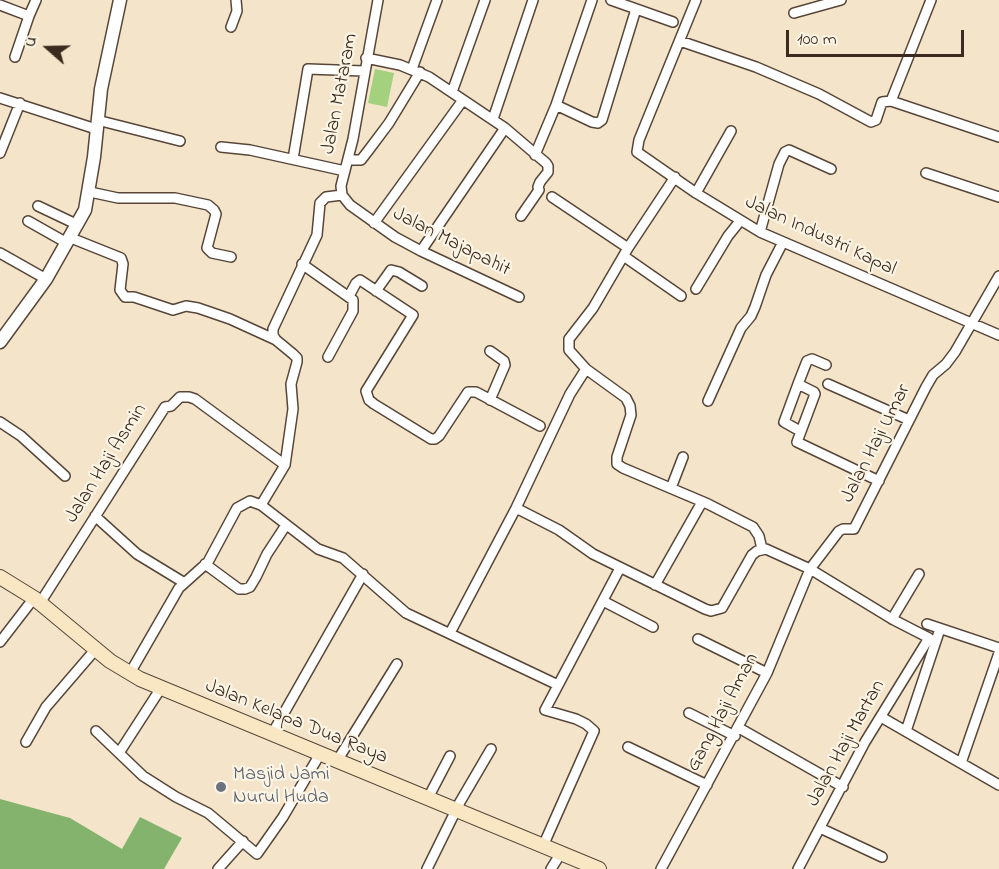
<!DOCTYPE html>
<html>
<head>
<meta charset="utf-8">
<style>
  body { margin:0 }
  #map { position:relative; width:999px; height:869px; overflow:hidden; background:#f4e5ca; font-family:"Indie Flower",sans-serif }
  canvas { display:block }
  .north { position:absolute; left:18px; top:18px; width:60px; height:60px; -webkit-text-stroke:4px #fcf5e5; paint-order:stroke; rotate:290deg; font-size:16px; font-weight:700; line-height:24px; text-align:center; color:#3b2a1e }
  .north::after { content:''; display:block; margin:auto; width:21px; height:27px; background:#3b2a1e; clip-path:polygon(50% 0,100% 100%,50% 72%,0 100%) }
  .scale { position:absolute; left:786px; top:30px; width:178px; height:27px; box-sizing:border-box; border:3px solid #3b2a1e; border-top:0; padding-left:8px; font-size:18px; line-height:21px; white-space:nowrap; color:#3b2a1e; -webkit-text-stroke:4px #fcf5e5; paint-order:stroke }
</style>
</head>
<body>
<div id="map">
<canvas width="999" height="869"></canvas>
<div class="north">U</div>
<div class="scale">100 m</div>
</div>
<script>
const c = document.querySelector('canvas').getContext('2d');
c.lineJoin = 'round';
function fillPath(path, color) { c.fillStyle = color; c.fill(path, 'evenodd'); }
const poly = rows => new Path2D(rows.map(r => 'M' + r).join(''));
function strokePath(path, color, width, dash) { c.strokeStyle = color; c.lineWidth = width; c.lineCap = dash ? 'butt' : 'round'; c.setLineDash(dash || []); c.stroke(path); }
function drawText(font, color, halo, rows, align = 'center') {
  c.font = font + ' "Indie Flower",sans-serif'; c.lineWidth = 4.5; c.setLineDash([]); c.textBaseline = 'middle'; c.strokeStyle = halo; c.fillStyle = color; for (const [text, x, y, turn = 0] of rows) {
    c.save(); c.translate(x, y); c.rotate((+turn || 0) * Math.PI / 180); c.textAlign = isNaN(turn) ? turn : align; if (halo) c.strokeText(text, 0, 0); c.fillText(text, 0, 0); c.restore();
  }
}
fillPath(poly([
  [375,69,394,73,387,107,368,103]
]), '#a4d17e');
fillPath(poly([
  [0,799,70,818,122,849,140,817,182,838,164,869,0,869]
]), '#83b36d');
const minor = poly([
  [611,0,673,22],
  [696,0,639,140,637,152,696,193,760,232,999,335],
  [0,5,29,16,36,0],
  [794,13,841,0],
  [231,27,237,11,236,0],
  [680,41,756,67,819,94,871,122,876,120,882,102,891,101,999,137],
  [15,57,29,16],
  [366,58,400,65,429,77,505,128,546,163,548,166,548,172,540,182,538,187,539,190,521,216],
  [412,69,437,0],
  [452,92,485,0],
  [0,98,96,129],
  [891,101,931,0],
  [556,105,592,122,598,123,602,120,636,9],
  [493,119,533,0],
  [97,120,180,141],
  [221,147,250,150,345,171],
  [0,153,20,103],
  [535,155,556,105,592,0],
  [293,159,308,69,364,71],
  [348,160,361,160,368,151,389,123,420,72],
  [926,173,999,197],
  [90,192,118,198,175,198,208,205,214,210,216,214,207,248,212,253,231,257],
  [696,193,731,131],
  [342,195,350,205,395,237,421,251,519,297],
  [342,195,341,186,353,139,378,0],
  [552,197,628,248],
  [38,206,78,225],
  [28,221,67,243],
  [374,223,463,100],
  [760,232,779,164,785,152,789,150,831,169],
  [71,238,121,258,123,264,120,290,125,297,134,297,173,310,186,306,198,308,230,319,276,340],
  [421,251,505,128],
  [0,253,46,279],
  [625,257,681,296],
  [302,264,353,300,353,311,328,357],
  [696,289,728,236,740,221],
  [376,291,391,270,399,272,422,286],
  [349,296,356,283,360,280,413,315,366,391,369,400,374,404,431,439,435,439,439,436,468,392,476,392,540,426],
  [490,351,504,361,505,365,490,400],
  [826,365,812,359,807,361,798,384,814,392,815,394,797,442,879,481],
  [586,369,626,398,630,406,631,415,617,457,617,464,623,468,708,504,753,527,759,536,762,549],
  [798,384,784,422,800,431],
  [828,384,909,420],
  [708,401,741,328,751,316,755,307,766,275,783,242],
  [0,422,21,436,65,476],
  [671,488,683,457],
  [261,505,285,465,293,409,291,384,297,362,297,358,293,354,276,340,273,335,273,329,317,235,320,203,326,197,342,195],
  [516,508,559,530,593,554,705,609,711,611,722,608,752,555,757,551,766,549,810,569,892,619,929,638,865,742,798,869],
  [95,516,137,554,183,582],
  [205,564,239,589,245,589,250,587,256,577,267,554,286,525],
  [655,585,702,502],
  [603,601,653,627],
  [40,603,165,407,171,406,180,397,189,397,195,399,285,465],
  [892,619,919,574],
  [927,624,999,648],
  [450,633,516,508,570,394,586,369,569,350,569,339,593,308,628,248,675,177],
  [698,639,767,673],
  [0,642,34,598],
  [130,673,179,588,208,562,237,508,250,501,261,505,318,549,343,558,406,613,558,685],
  [689,713,735,736],
  [881,717,999,785],
  [739,728,843,787],
  [96,731,143,776,176,797,208,813,257,854,283,817,320,754],
  [906,731,940,629],
  [272,734,363,574],
  [26,742,46,707,95,650],
  [628,747,707,785],
  [119,753,161,688],
  [337,761,397,664],
  [961,763,999,653],
  [428,798,450,756],
  [820,828,882,857],
  [543,846,594,731,586,724,576,719,545,710,620,568],
  [218,869,243,841],
  [427,869,460,802,491,749],
  [551,869,561,853],
  [661,869,767,673,810,569,839,531,843,529,854,529,926,387,933,375,946,364,955,352,999,276]
]);
const tertiary = poly([
  [0,342,46,279,85,210,94,157,101,89,120,0]
]);
const secondary = poly([
  [0,577,34,598,110,661,140,679,599,869]
]);
strokePath(minor, '#574638', 12);
strokePath(tertiary, '#574638', 15);
strokePath(secondary, '#574638', 16);
strokePath(minor, '#fff', 9);
strokePath(tertiary, '#fff', 12);
strokePath(secondary, '#f9e7c3', 14);
for (const [x, y, r, color] of [
  [221,787,6,"#6b7280"]
]) { const dot = new Path2D(); dot.arc(x, y, r, 0, 2 * Math.PI); c.fillStyle = color; c.fill(dot); strokePath(dot, '#fcf5e5', 2); }
drawText('20px', '#3b2a1e', '#fcf5e5', [
  ["Jalan Mataram",341,94,-79],
  ["Jalan Industri Kapal",820,237,25],
  ["Jalan Majapahit",451,243,27],
  ["Jalan Haji Umar",877,444,-63],
  ["Jalan Haji Asmin",107,464,-58],
  ["Gang Haji Aman",724,713,-62],
  ["Jalan Kelapa Dua Raya",296,723,22],
  ["Jalan Haji Martan",847,744,-61]
]);
drawText('20px', '#5b616d', '#fcf5e5', [
  ["Masjid Jami",233,776],
  ["Nurul Huda",233,799]
], 'left');
</script>
</body>
</html>
